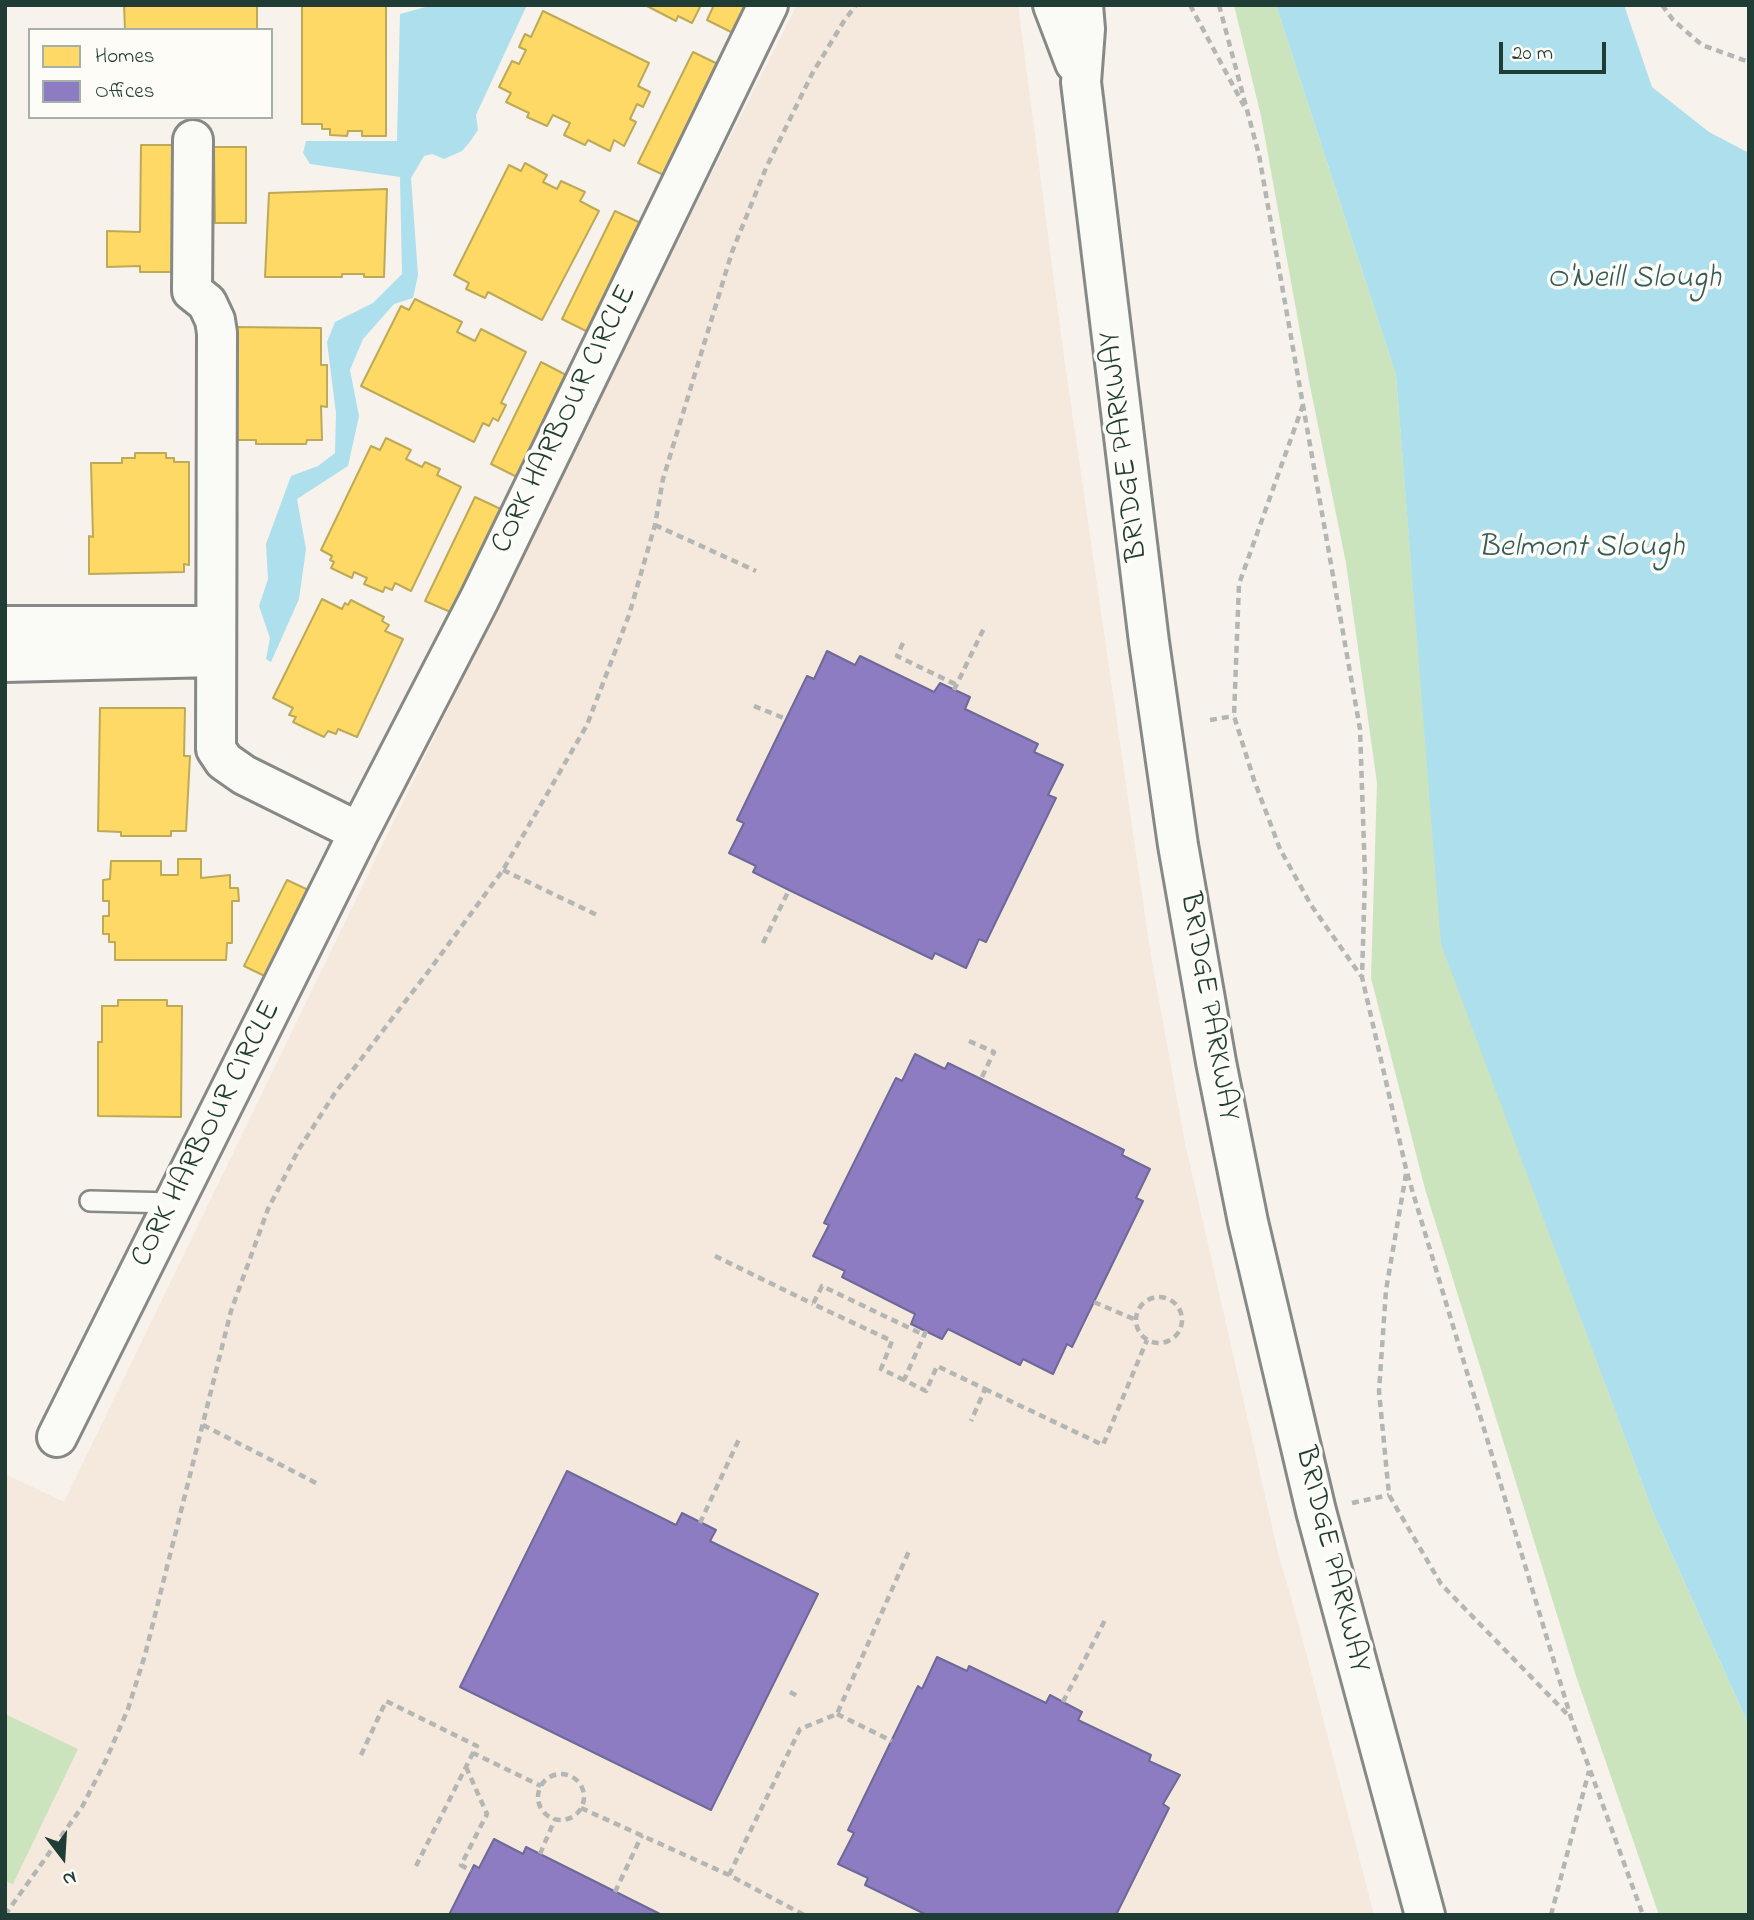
<!DOCTYPE html>
<html>
<head>
<meta charset="utf-8">
<style>
  body { margin:0 }
  #map { position:relative; width:1754px; height:1920px; overflow:hidden; background:#f7f2ec; font-family:"Indie Flower",sans-serif }
  canvas { display:block }
  .frame { position:absolute; inset:0; border:7px solid #1f3d34; pointer-events:none }
  .legend { position:absolute; left:28px; top:28px; width:245px; height:91px; box-sizing:border-box; background:#fdfcf7; border:2px solid #a4b0a9; margin:0; padding:9px 12px; list-style:none; font-size:21px; color:#1f3d34 }
  .legend li { display:flex; align-items:center; gap:14px; height:35px }
  .legend b { width:35px; border:2px solid #a4b0a9 }
  .north { position:absolute; left:28px; top:1822px; width:70px; height:70px; -webkit-text-stroke:5px #fdfcf7; paint-order:stroke; rotate:163deg; font-size:19px; font-weight:700; line-height:28px; text-align:center; color:#1f3d34 }
  .north::after { content:''; display:block; margin:auto; width:24px; height:32px; background:#1f3d34; clip-path:polygon(50% 0,100% 100%,50% 72%,0 100%) }
  .scale { position:absolute; left:1499px; top:42px; width:107px; height:32px; box-sizing:border-box; border:4px solid #1f3d34; border-top:0; padding-left:9px; font-size:21px; line-height:24px; white-space:nowrap; color:#1f3d34; -webkit-text-stroke:5px #fdfcf7; paint-order:stroke }
</style>
</head>
<body>
<div id="map">
<canvas width="1754" height="1920"></canvas>
<div class="frame"></div>
<ul class="legend">
<li><b style="height:19px;background:#ffd966"></b>Homes</li>
<li><b style="height:19px;background:#8e7cc3"></b>Offices</li>
</ul>
<div class="north">N</div>
<div class="scale">20 m</div>
</div>
<script>
const c = document.querySelector('canvas').getContext('2d');
c.lineJoin = 'round';
function fillPath(path, color) { c.fillStyle = color; c.fill(path, 'evenodd'); }
const poly = rows => new Path2D(rows.map(r => 'M' + r).join(''));
function strokePath(path, color, width, dash) { c.strokeStyle = color; c.lineWidth = width; c.lineCap = dash ? 'butt' : 'round'; c.setLineDash(dash || []); c.stroke(path); }
function drawText(font, color, halo, rows, align = 'center') {
  c.font = font + ' "Indie Flower",sans-serif'; c.lineWidth = 7; c.setLineDash([]); c.textBaseline = 'middle'; c.strokeStyle = halo; c.fillStyle = color; for (const [text, x, y, turn = 0] of rows) {
    c.save(); c.translate(x, y); c.rotate((+turn || 0) * Math.PI / 180); c.textAlign = isNaN(turn) ? turn : align; if (halo) c.strokeText(text, 0, 0); c.fillText(text, 0, 0); c.restore();
  }
}
fillPath(poly([
  [797,5,1018,5,1062,343,1151,957,1185,1143,1278,1553,1299,1626,1374,1915,5,1915,5,1474,64,1502,630,334]
]), '#f5e8dc');
fillPath(poly([
  [1234,5,1276,5,1396,375,1442,944,1653,1512,1749,1726,1749,1915,1659,1915,1576,1676,1425,1189,1371,978,1377,783,1346,563,1309,381,1261,116],
  [5,1714,78,1749,13,1884,5,1881]
]), '#cce4bd');
fillPath(poly([
  [433,5,527,5,476,115,478,130,469,143,462,151,444,159,432,154,424,156,411,178,418,275,413,298,394,304,363,339,350,370,359,416,348,466,297,499,306,549,299,599,271,662,266,659,270,638,259,606,268,579,266,544,291,476,318,466,335,453,336,413,327,342,335,322,373,303,402,274,400,177,310,164,303,153,306,141,397,141,400,14],
  [1276,5,1624,5,1652,87,1709,132,1749,153,1749,1726,1653,1512,1441,944,1396,375]
]), '#addfed');
const homes = poly([
  [124,5,257,5,257,30,125,30,124,5],
  [386,5,386,136,362,136,362,131,348,131,347,136,330,135,330,129,322,129,322,124,302,124,302,6,386,5],
  [645,5,701,5,692,23,678,16,676,21,645,5],
  [714,5,752,5,737,35,707,20,714,5],
  [543,11,649,63,638,86,650,92,643,107,637,104,630,119,636,122,624,146,614,140,610,151,588,140,585,145,564,135,570,123,553,115,547,126,527,117,529,113,506,102,511,93,499,87,512,61,519,64,526,50,519,47,525,34,531,37,543,11],
  [693,52,722,66,668,177,638,163,693,52],
  [141,145,172,145,172,272,140,272,140,266,107,267,107,231,140,232,141,145],
  [214,147,246,147,246,223,215,223,214,147],
  [525,163,547,175,543,182,557,189,561,181,585,192,580,201,599,211,542,320,488,292,485,298,466,289,469,283,454,275,509,165,521,171,525,163],
  [387,189,384,277,364,277,364,274,342,274,342,277,265,277,269,193,387,189],
  [615,211,645,225,592,334,562,319,615,211],
  [415,299,462,322,457,332,475,341,481,329,526,352,501,403,506,405,498,421,493,418,489,426,483,423,474,442,361,386,401,306,409,310,415,299],
  [236,327,321,328,321,365,327,365,327,407,321,406,322,440,307,440,306,444,256,444,256,440,236,440,236,327],
  [541,362,570,377,521,479,491,464,541,362],
  [386,438,411,450,406,459,422,467,425,462,440,469,437,475,461,487,411,591,395,583,392,590,385,587,383,592,364,584,367,578,354,572,352,578,331,568,334,562,330,560,332,556,321,550,371,446,380,450,386,438],
  [135,453,166,453,166,458,174,458,174,462,189,462,189,565,184,564,184,572,89,574,89,536,93,537,91,463,122,463,122,458,135,458,135,453],
  [475,497,505,511,455,614,425,601,475,497],
  [322,599,342,609,345,603,348,605,351,600,384,617,382,621,389,625,385,631,403,639,357,737,338,729,336,734,328,731,324,737,293,722,296,717,289,715,293,708,273,698,322,599],
  [100,708,185,708,184,756,190,756,186,831,171,831,171,836,121,836,121,832,98,831,100,708],
  [178,859,201,859,201,878,230,875,230,888,238,888,239,901,232,901,232,943,227,943,226,960,115,960,115,942,109,942,109,934,103,934,103,916,109,916,109,901,103,901,103,880,110,879,111,861,161,861,161,875,178,875,178,859],
  [287,880,319,895,277,982,244,966,287,880],
  [118,1000,167,1000,167,1006,182,1006,181,1117,98,1116,98,1042,102,1042,102,1006,118,1006,118,1000]
]);
fillPath(homes, '#ffd966');
strokePath(homes, '#bcaa57', 2);
const offices = poly([
  [827,651,855,665,860,656,934,692,940,683,970,697,965,709,1038,744,1034,752,1063,765,1048,795,1056,798,986,942,979,939,966,968,935,953,932,959,789,890,753,872,756,866,729,853,744,823,737,820,786,719,807,676,814,679,827,651],
  [915,1054,945,1069,948,1063,981,1079,1124,1150,1122,1155,1150,1169,1136,1198,1143,1201,1072,1347,1067,1344,1053,1374,1023,1359,1020,1365,948,1329,942,1339,911,1324,915,1314,842,1277,845,1271,813,1256,829,1225,824,1223,896,1078,902,1081,915,1054],
  [567,1471,676,1525,682,1513,716,1530,710,1541,818,1594,711,1810,460,1687,567,1471],
  [937,1657,967,1671,969,1666,1046,1703,1050,1695,1063,1702,1082,1712,1078,1720,1151,1755,1149,1761,1180,1775,1163,1804,1169,1808,1116,1915,927,1915,865,1885,868,1878,838,1864,854,1833,848,1830,918,1686,922,1689,937,1657],
  [494,1839,523,1854,526,1847,662,1915,449,1915,474,1865,479,1868,494,1839]
]);
fillPath(offices, '#8e7cc3');
strokePath(offices, '#6d6998', 2);
const lane = poly([
  [90,1201,173,1203]
]);
const street = poly([
  [193,140,192,291,207,303,215,320,217,333,216,749,224,761,244,775,359,832],
  [5,626,216,626],
  [5,662,215,657],
  [57,1437,359,832,479,600,768,5]
]);
const secondary = poly([
  [1053,5,1075,63],
  [1083,5,1085,29,1081,82,1149,642,1178,845,1216,1062,1248,1222,1316,1511,1425,1915]
]);
strokePath(lane, '#868985', 24);
strokePath(street, '#868985', 44);
strokePath(secondary, '#868985', 44);
strokePath(poly([
  [1190,5,1244,106],
  [1219,5,1259,155,1360,729,1365,876,1362,977,1407,1173,1571,1718,1643,1915],
  [1662,5,1673,20,1702,45,1749,62],
  [1303,405,1239,584,1234,716,1254,780,1280,849,1311,905,1361,976],
  [655,525,756,571],
  [903,643,897,656,957,685],
  [954,690,985,626],
  [754,706,786,719],
  [1210,720,1234,716],
  [503,870,597,915],
  [763,943,789,890],
  [969,1041,994,1052,981,1079],
  [1406,1174,1386,1290,1379,1391,1389,1495,1441,1584,1569,1716],
  [715,1256,813,1304],
  '1136 1320a23 23 0 1 1 46 0a23 23 0 1 1-46 0Z',
  [1094,1302,1136,1320],
  [926,1331,904,1380,926,1391,937,1366,985,1389,971,1421],
  [904,1380,881,1369,892,1341,813,1304,822,1286,924,1335],
  [985,1389,1103,1445,1147,1340],
  [203,1425,316,1483],
  [1352,1503,1389,1495],
  [700,1523,740,1437],
  [790,1692,799,1697],
  [1063,1702,1106,1618],
  [837,1714,892,1741],
  [361,1755,386,1701,477,1746,473,1753,541,1786],
  [466,1767,487,1814,461,1865,471,1871],
  '538 1797a23 23 0 1 1 46 0a23 23 0 1 1-46 0Z',
  [581,1808,729,1875,804,1915],
  [540,1854,555,1819],
  [416,1866,473,1753],
  [729,1875,800,1729,837,1714,909,1551],
  [615,1892,642,1835],
  [5,1915,82,1807,106,1760,128,1709,145,1655,231,1311,268,1209,299,1149,335,1093,431,968,503,870,587,725,629,615,655,525,663,479,732,252,766,168,812,74,844,21,856,5],
  [1551,1915,1589,1771]
]), '#b4b6b4', 4.5, [7, 5]);
strokePath(lane, '#fafaf7', 19);
strokePath(street, '#fafaf7', 38);
strokePath(secondary, '#fafaf7', 38);
drawText('30px', '#1f3d34', '#fdfcf7', [
  ["CORK HARBOUR CIRCLE",566,420,-64],
  ["BRIDGE PARKWAY",1126,446,-97],
  ["BRIDGE PARKWAY",1207,1007,80],
  ["CORK HARBOUR CIRCLE",208,1135,-63],
  ["BRIDGE PARKWAY",1330,1560,76]
]);
drawText('italic 32px', '#355c59', '#fdfcf7', [
  ["O'Neill Slough",1634,281],
  ["Belmont Slough",1581,550]
]);
</script>
</body>
</html>
